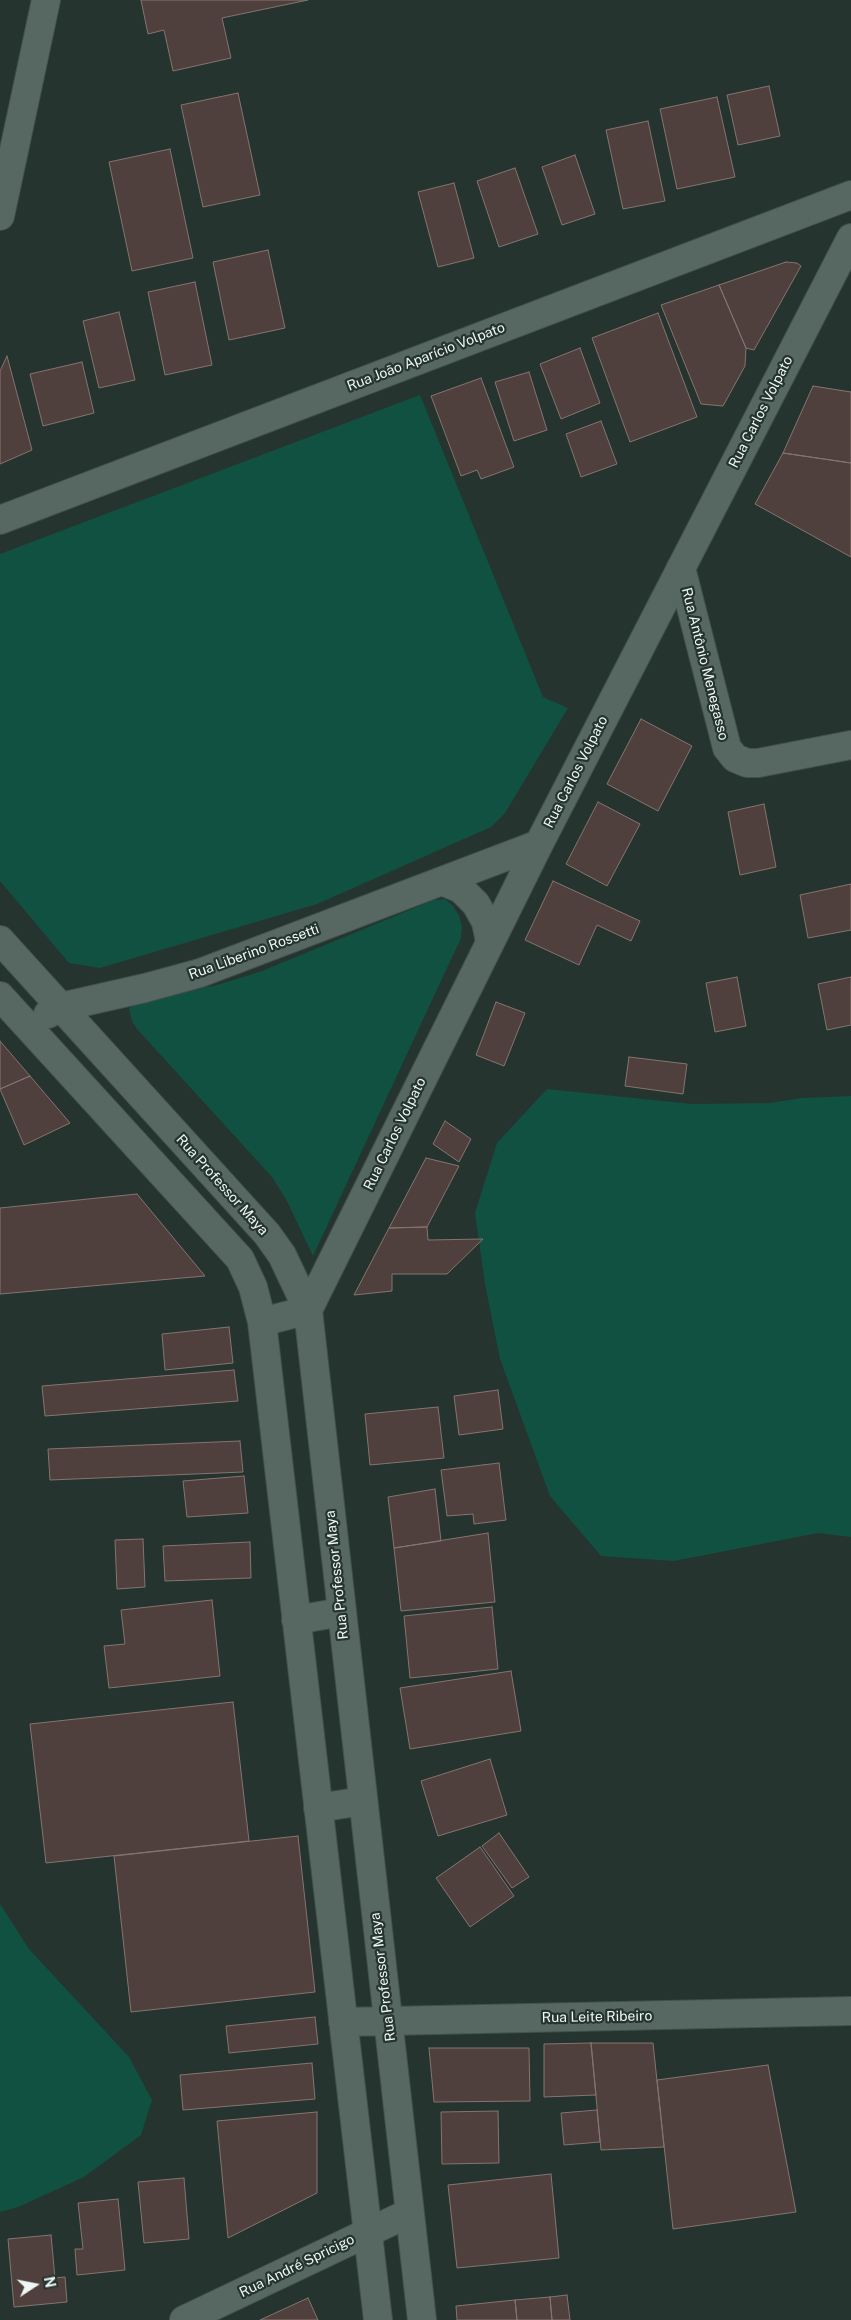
<!DOCTYPE html>
<html>
<head>
<meta charset="utf-8">
<style>
  body { margin:0 }
  #map { position:relative; width:851px; height:2320px; overflow:hidden; background:#25342f; font-family:"Public Sans",sans-serif }
  canvas { display:block }
  .north { position:absolute; left:10px; top:2260px; width:50px; height:50px; -webkit-text-stroke:4px #25342f; paint-order:stroke; rotate:79deg; font-size:14px; font-weight:700; line-height:20px; text-align:center; color:#eef7f4 }
  .north::after { content:''; display:block; margin:auto; width:18px; height:22px; background:#eef7f4; clip-path:polygon(50% 0,100% 100%,50% 72%,0 100%) }
</style>
</head>
<body>
<div id="map">
<canvas width="851" height="2320"></canvas>
<div class="north">N</div>
</div>
<script>
const c = document.querySelector('canvas').getContext('2d');
c.lineJoin = 'round';
function fillPath(path, color) { c.fillStyle = color; c.fill(path, 'evenodd'); }
const poly = rows => new Path2D(rows.map(r => 'M' + r).join(''));
function strokePath(path, color, width, dash) { c.strokeStyle = color; c.lineWidth = width; c.lineCap = dash ? 'butt' : 'round'; c.setLineDash(dash || []); c.stroke(path); }
function drawText(font, color, halo, rows, align = 'center') {
  c.font = font + ' "Public Sans",sans-serif'; c.lineWidth = 4.5; c.setLineDash([]); c.textBaseline = 'middle'; c.strokeStyle = halo; c.fillStyle = color; for (const [text, x, y, turn = 0] of rows) {
    c.save(); c.translate(x, y); c.rotate((+turn || 0) * Math.PI / 180); c.textAlign = isNaN(turn) ? turn : align; if (halo) c.strokeText(text, 0, 0); c.fillText(text, 0, 0); c.restore();
  }
}
fillPath(poly([
  [420,395,543,697,568,708,505,813,491,827,317,904,100,968,69,963,0,881,0,554],
  [445,899,453,906,459,916,462,927,461,938,313,1256,286,1199,272,1177,137,1029,132,1021,129,1008,141,1000,217,985,262,971,434,900],
  [547,1089,692,1104,770,1103,802,1098,851,1096,851,1537,818,1533,674,1561,601,1556,550,1496,500,1359,485,1284,475,1213,497,1143],
  [0,1904,29,1949,129,2057,152,2100,141,2135,84,2177,18,2207,0,2212]
]), '#115141');
const building = poly([
  [141,0,308,0,222,18,231,58,173,71,164,30,148,34,141,0],
  [769,86,780,136,738,145,727,95,769,86],
  [238,93,260,195,203,207,181,105,238,93],
  [717,97,735,177,677,189,660,109,717,97],
  [648,121,665,201,623,209,606,130,648,121],
  [170,149,193,258,132,271,109,162,170,149],
  [575,155,595,214,562,225,542,167,575,155],
  [515,168,538,234,499,247,477,181,515,168],
  [454,183,474,258,438,267,418,192,454,183],
  [268,250,285,328,229,340,213,262,268,250],
  [786,262,797,263,801,266,754,350,746,348,719,285,786,262],
  [195,282,212,365,165,375,148,292,195,282],
  [719,285,746,348,745,366,723,406,701,404,661,305,719,285],
  [119,312,135,380,99,388,83,321,119,312],
  [658,313,697,417,630,442,592,338,658,313],
  [580,348,600,403,561,419,540,364,580,348],
  [7,356,32,450,0,464,0,371,7,356],
  [82,362,94,413,43,426,30,374,82,362],
  [529,372,547,430,514,441,495,382,529,372],
  [481,378,514,467,481,479,477,470,461,476,431,396,481,378],
  [813,386,851,392,851,463,783,453,813,386],
  [601,421,617,464,581,477,566,434,601,421],
  [783,453,851,463,851,557,755,504,783,453],
  [641,719,692,746,658,811,607,784,641,719],
  [598,802,640,824,607,886,566,864,598,802],
  [764,804,776,867,740,875,728,812,764,804],
  [553,881,640,921,631,941,597,925,579,965,525,940,553,881],
  [851,884,851,930,808,938,800,895,851,884],
  [737,977,746,1026,715,1032,706,983,737,977],
  [851,977,851,1025,827,1030,818,984,851,977],
  [496,1002,525,1013,504,1066,476,1055,496,1002],
  [0,1041,30,1076,0,1089,0,1041],
  [629,1057,687,1064,683,1094,625,1086,629,1057],
  [30,1076,70,1123,24,1145,0,1089,30,1076],
  [445,1121,471,1139,459,1162,433,1144,445,1121],
  [426,1158,459,1166,427,1227,389,1228,426,1158],
  [137,1194,205,1276,0,1294,0,1208,137,1194],
  [427,1227,428,1240,483,1239,447,1274,392,1274,392,1291,354,1295,389,1228,427,1227],
  [229,1327,233,1363,165,1370,162,1334,229,1327],
  [234,1370,238,1401,45,1416,42,1386,234,1370],
  [498,1390,503,1429,459,1435,454,1396,498,1390],
  [438,1407,444,1458,370,1465,365,1414,438,1407],
  [240,1441,243,1472,50,1480,48,1449,240,1441],
  [499,1463,506,1520,474,1524,473,1514,447,1516,441,1470,499,1463],
  [244,1476,248,1513,187,1517,183,1481,244,1476],
  [435,1489,441,1541,394,1548,388,1497,435,1489],
  [488,1533,495,1602,401,1611,394,1548,488,1533],
  [143,1539,145,1587,117,1589,115,1540,143,1539],
  [250,1542,251,1578,165,1581,163,1546,250,1542],
  [212,1600,220,1676,109,1688,104,1646,125,1644,121,1610,212,1600],
  [492,1607,498,1669,410,1678,404,1616,492,1607],
  [511,1671,521,1731,410,1749,400,1688,511,1671],
  [233,1702,249,1841,46,1863,30,1724,233,1702],
  [490,1759,507,1815,438,1836,421,1781,490,1759],
  [499,1833,529,1877,512,1888,482,1846,499,1833],
  [298,1836,315,1992,131,2012,114,1856,298,1836],
  [480,1847,514,1896,470,1927,436,1878,480,1847],
  [315,2017,318,2044,229,2053,226,2026,315,2017],
  [591,2043,596,2095,544,2097,544,2044,591,2043],
  [591,2043,653,2043,664,2147,601,2150,591,2043],
  [429,2048,529,2048,530,2101,434,2102,429,2048],
  [312,2063,315,2099,183,2110,180,2075,312,2063],
  [768,2065,796,2212,673,2229,657,2080,768,2065],
  [597,2110,600,2142,564,2145,561,2113,597,2110],
  [498,2111,499,2163,442,2164,441,2112,498,2111],
  [317,2112,317,2193,228,2238,217,2121,317,2112],
  [551,2174,559,2258,457,2268,448,2185,551,2174],
  [184,2178,189,2239,144,2243,138,2182,184,2178],
  [118,2199,125,2270,77,2275,75,2249,83,2249,78,2203,118,2199],
  [51,2235,55,2278,65,2277,67,2302,14,2307,8,2239,51,2235],
  [567,2295,570,2320,552,2320,550,2297,567,2295],
  [550,2297,552,2320,517,2320,515,2300,550,2297],
  [308,2298,318,2320,260,2320,308,2298],
  [515,2300,517,2320,457,2320,456,2306,515,2300]
]);
fillPath(building, '#50403d');
strokePath(building, '#857471', 1);
const street = poly([
  [0,216,46,0],
  [681,568,727,748,735,758,747,763,758,763,851,745],
  [184,2320,409,2213]
]);
const secondary = poly([
  [0,520,851,195],
  [442,881,461,889,476,904,486,922,490,942],
  [0,940,267,1234,282,1255,308,1310,422,2320],
  [0,996,240,1259,253,1287,262,1322,378,2320],
  [48,1014,61,1007,145,988,200,973,539,844],
  [262,1322,308,1310,539,844,851,238],
  [296,1620,342,1612],
  [318,1808,363,1801],
  [343,2022,851,2011]
]);
strokePath(street, '#43504c', 30);
strokePath(secondary, '#43504c', 30);
strokePath(street, '#576862', 28);
strokePath(secondary, '#576862', 28);
drawText('14px', '#eef7f4', '#25342f', [
  ["Rua João Aparício Volpato",426,357,-21],
  ["Rua Carlos Volpato",761,412,-63],
  ["Rua Antônio Menegasso",705,664,76],
  ["Rua Carlos Volpato",576,772,-63],
  ["Rua Liberino Rossetti",254,952,-20],
  ["Rua Carlos Volpato",395,1134,-64],
  ["Rua Professor Maya",222,1185,48],
  ["Rua Professor Maya",337,1575,-96],
  ["Rua Professor Maya",383,1977,-97],
  ["Rua Leite Ribeiro",597,2017,-1],
  ["Rua André Spricigo",297,2266,-26]
]);
</script>
</body>
</html>
